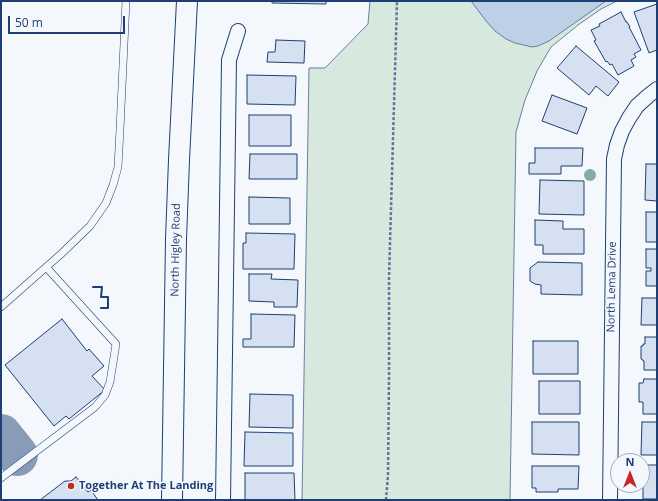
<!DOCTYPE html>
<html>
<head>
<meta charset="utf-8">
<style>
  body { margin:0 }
  #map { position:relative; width:658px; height:501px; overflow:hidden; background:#f4f7fb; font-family:"Open Sans",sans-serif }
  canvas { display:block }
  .frame { position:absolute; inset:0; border:2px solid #1d3f73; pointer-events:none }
  .north { position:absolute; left:610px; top:453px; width:40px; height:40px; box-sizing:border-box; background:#f4f7fb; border:1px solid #9eadc5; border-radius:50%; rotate:0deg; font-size:11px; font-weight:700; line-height:16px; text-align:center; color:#1d3f73 }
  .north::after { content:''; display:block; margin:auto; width:14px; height:18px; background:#c62828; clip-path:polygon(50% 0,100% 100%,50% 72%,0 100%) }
  .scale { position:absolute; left:8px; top:16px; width:117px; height:18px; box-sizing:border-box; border:2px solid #1d3f73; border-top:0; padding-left:5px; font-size:12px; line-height:14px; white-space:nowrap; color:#1d3f73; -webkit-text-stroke:3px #f4f7fb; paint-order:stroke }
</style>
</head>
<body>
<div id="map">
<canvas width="658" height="501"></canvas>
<div class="frame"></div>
<div class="north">N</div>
<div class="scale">50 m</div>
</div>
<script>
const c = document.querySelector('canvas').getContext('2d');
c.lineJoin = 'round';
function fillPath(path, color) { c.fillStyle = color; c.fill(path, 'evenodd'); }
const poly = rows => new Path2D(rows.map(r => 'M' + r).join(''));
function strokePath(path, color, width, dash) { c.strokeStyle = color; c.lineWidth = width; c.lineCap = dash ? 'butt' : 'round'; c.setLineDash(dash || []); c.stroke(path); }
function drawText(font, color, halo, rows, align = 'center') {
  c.font = font + ' "Open Sans",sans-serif'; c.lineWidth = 3; c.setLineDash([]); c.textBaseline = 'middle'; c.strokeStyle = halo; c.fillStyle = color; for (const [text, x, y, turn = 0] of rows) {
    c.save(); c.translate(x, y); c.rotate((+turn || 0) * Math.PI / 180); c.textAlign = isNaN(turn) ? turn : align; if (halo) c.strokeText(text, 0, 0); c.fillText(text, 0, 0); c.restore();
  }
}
const green = poly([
  [370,1,617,1,601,9,578,25,551,47,537,71,525,100,516,132,510,500,302,500,309,68,325,68,368,24,370,1]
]);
fillPath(green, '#d7e8df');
strokePath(green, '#687fa3', 1);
const water = poly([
  [471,1,606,1,549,41,538,46,532,47,515,43,506,39,495,31,486,21,471,1]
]);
fillPath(water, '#bed0e5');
strokePath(water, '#687fa3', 1);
strokePath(poly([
  [1,435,17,455]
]), '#889bb7', 42);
const building = poly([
  [272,1,326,1,326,4,272,3,272,1],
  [657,4,657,50,649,53,634,12,657,4],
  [621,12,626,22,627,22,630,27,629,27,641,50,634,54,636,57,631,60,634,66,618,75,612,64,610,65,607,61,606,62,594,41,596,40,591,30,600,26,599,24,621,12],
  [276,40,305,41,304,63,267,62,268,52,275,52,276,40],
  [576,46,619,82,608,96,596,86,589,95,557,68,576,46],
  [247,75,296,76,295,105,247,104,247,75],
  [552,95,587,108,577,134,542,121,552,95],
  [249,115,291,115,291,146,249,146,249,115],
  [535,148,583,148,582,166,561,166,561,174,529,174,529,163,535,163,535,148],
  [250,154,297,154,297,179,249,179,250,154],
  [646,164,657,164,657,201,645,200,646,164],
  [540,180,584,181,584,215,539,214,540,180],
  [249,197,290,198,290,224,249,224,249,197],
  [646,212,657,212,657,242,646,242,646,212],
  [535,220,563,221,563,229,584,229,584,254,543,254,543,245,535,245,535,220],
  [246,233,295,234,294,269,243,269,243,243,246,243,246,233],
  [646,249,657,249,657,286,646,286,646,271,651,271,651,268,646,268,646,249],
  [538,262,582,263,582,295,541,294,541,285,535,284,530,281,530,268,538,262],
  [249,274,272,274,271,279,298,280,297,307,274,307,274,302,249,301,249,274],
  [642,298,657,298,657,325,641,325,642,298],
  [251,314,295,315,294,347,243,347,243,339,251,339,251,314],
  [62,319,87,351,89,349,104,366,92,376,105,390,69,419,66,416,54,426,5,365,62,319],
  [645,337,657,337,657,370,644,370,644,361,643,361,643,360,641,359,641,346,643,346,643,344,645,344,645,337],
  [533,341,578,341,578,374,533,374,533,341],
  [644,379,657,379,657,414,643,414,643,402,639,402,639,383,643,383,644,379],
  [539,381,580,381,580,414,539,414,539,381],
  [250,394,293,395,293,428,249,427,250,394],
  [532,422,579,422,579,455,532,454,532,422],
  [642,422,657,422,657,455,641,455,642,422],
  [245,432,293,433,293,466,244,466,245,432],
  [643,465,657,465,657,499,643,499,643,465],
  [532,466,579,466,578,489,558,489,558,492,536,492,536,488,532,488,532,466],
  [245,473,294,473,295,500,245,500,245,473],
  [76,477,88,492,91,490,98,500,40,500,65,481,71,481,76,477]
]);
fillPath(building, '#d5e0f0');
strokePath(building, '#1d3f73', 1);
const service = poly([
  [1,307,61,254,90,226,106,203,113,185,118,167,120,129,126,1],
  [1,478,95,407,105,395,110,382,116,344,46,267]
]);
const minor = poly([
  [223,500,229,60,238,31],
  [610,500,614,159,617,145,622,131,629,118,637,106,648,96,657,89]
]);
const secondary = poly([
  [172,500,176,239,179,160,187,1]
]);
strokePath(service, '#1d3f73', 8);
strokePath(minor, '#1d3f73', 16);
strokePath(secondary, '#1d3f73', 22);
strokePath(poly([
  [386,500,388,475,389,376,389,278,397,1]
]), '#5e769c', 2.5, [3, 2]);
strokePath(service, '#f4f7fb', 7);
strokePath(minor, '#f4f7fb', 14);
strokePath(secondary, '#f4f7fb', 20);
strokePath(poly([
  [93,287,102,287,101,297,108,297,108,308,101,308]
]), '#1d3f73', 2);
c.fillStyle = '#86aba6';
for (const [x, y] of [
  [590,175]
]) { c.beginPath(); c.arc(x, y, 6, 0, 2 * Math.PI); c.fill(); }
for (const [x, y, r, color] of [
  [71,486,4,"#c62828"]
]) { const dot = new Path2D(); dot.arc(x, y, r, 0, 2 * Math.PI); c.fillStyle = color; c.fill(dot); strokePath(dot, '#f4f7fb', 1.5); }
drawText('11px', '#1d3f73', '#f4f7fb', [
  ["North Higley Road",176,250,-89],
  ["North Lema Drive",612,287,-89]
]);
drawText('bold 11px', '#1d3f73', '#f4f7fb', [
  ["Together At The Landing",79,486]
], 'left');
</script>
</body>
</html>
